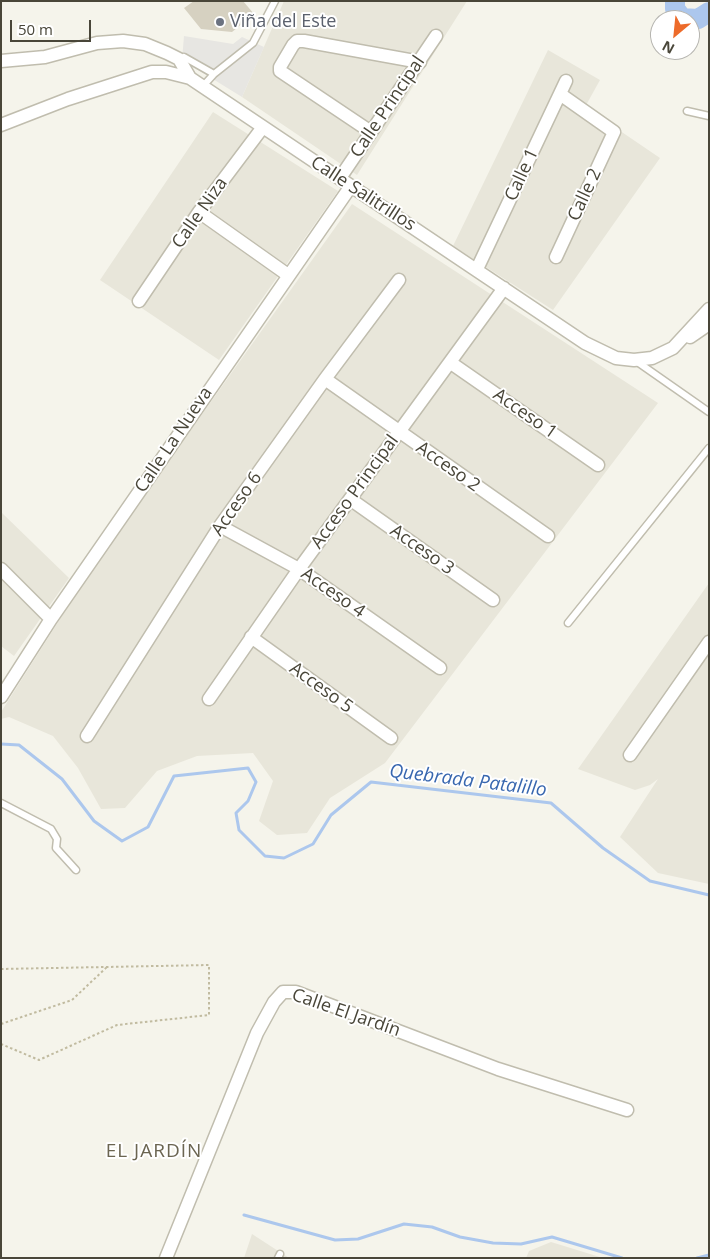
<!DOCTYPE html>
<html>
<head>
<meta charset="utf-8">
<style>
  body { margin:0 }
  #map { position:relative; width:710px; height:1259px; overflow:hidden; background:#f5f4eb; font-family:"Open Sans",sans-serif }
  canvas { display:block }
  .frame { position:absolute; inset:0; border:2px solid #494639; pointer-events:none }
  .north { position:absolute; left:650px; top:10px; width:50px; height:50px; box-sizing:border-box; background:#fff; border:1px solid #b6b5b0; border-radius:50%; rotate:208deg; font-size:14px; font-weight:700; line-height:20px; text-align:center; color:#494639 }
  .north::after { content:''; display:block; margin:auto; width:18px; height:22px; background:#ed6b2a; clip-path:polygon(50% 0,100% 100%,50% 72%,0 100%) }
  .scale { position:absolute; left:10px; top:20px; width:81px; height:22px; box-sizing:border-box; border:2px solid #494639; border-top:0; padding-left:6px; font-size:15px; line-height:18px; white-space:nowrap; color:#494639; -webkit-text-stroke:4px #fff; paint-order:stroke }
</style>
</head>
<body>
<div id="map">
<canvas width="710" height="1259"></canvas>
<div class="frame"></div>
<div class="north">N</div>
<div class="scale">50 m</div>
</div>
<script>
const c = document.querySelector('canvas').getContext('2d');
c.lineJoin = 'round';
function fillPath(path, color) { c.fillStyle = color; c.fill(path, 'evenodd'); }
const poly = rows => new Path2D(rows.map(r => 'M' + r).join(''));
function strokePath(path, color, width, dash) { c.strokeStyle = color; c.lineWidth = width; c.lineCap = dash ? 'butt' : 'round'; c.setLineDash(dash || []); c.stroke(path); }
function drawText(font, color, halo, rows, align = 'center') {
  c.font = font + ' "Open Sans",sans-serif'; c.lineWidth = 4; c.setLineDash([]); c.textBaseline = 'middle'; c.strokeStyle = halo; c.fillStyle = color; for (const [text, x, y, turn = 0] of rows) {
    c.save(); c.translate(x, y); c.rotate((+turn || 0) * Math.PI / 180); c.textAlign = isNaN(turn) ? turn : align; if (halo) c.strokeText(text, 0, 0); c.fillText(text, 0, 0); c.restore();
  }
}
fillPath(poly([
  [284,1,467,1,357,175,242,97],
  [548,50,600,80,585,107,660,158,553,310,453,246],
  [213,112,338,191,219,360,100,280],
  [352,204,658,403,385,763,330,798,307,833,277,835,259,821,273,781,253,753,197,756,157,771,125,808,101,809,78,768,53,736,9,717,1,719,1,712,93,567],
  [1,512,69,578,14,656,1,646],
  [709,583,709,884,658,873,620,837,658,779,650,785,635,790,578,769],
  [252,1234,289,1258,244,1258],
  [551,1242,603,1258,526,1258,529,1251]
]), '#e8e6da');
fillPath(poly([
  [184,36,233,44,242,37,264,47,242,97,182,60]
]), '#e7e6e2');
strokePath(poly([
  [1,744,19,745,62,779,94,821,122,841,148,827,174,776,248,768,256,782,248,801,236,813,239,830,265,856,284,858,313,844,331,815,371,782,551,803,603,848,650,881,709,895],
  [244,1215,335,1240,358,1239,404,1224,432,1227,460,1237,493,1243,521,1244,552,1237,622,1258],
  [697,1258,709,1255]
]), '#acc7ed', 3);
strokePath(poly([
  [675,1,675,9,682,18,698,19,709,12]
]), '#acc7ed', 20);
fillPath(poly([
  [194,1,243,1,254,14,232,32,201,29,184,8]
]), '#d6d1c1');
const lane = poly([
  [184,57,214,74],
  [203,86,214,74,253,43,275,1],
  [687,111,709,116],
  [636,361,709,412],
  [568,623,709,448],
  [1,803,51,829,57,839,56,848,76,870],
  [278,1258,280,1254]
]);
const street = poly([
  [1,61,45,57,97,43,123,41,145,44,167,53,179,59,190,78,585,343,616,358,634,360,652,358,673,348,709,309],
  [1,125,68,99,152,72,166,72,190,78],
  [371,132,280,71,280,67,293,45,297,41,304,41,420,62],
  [340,178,436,36],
  [199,212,288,275],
  [556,257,614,132,560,94],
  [477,269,566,81],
  [139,301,199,212,263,127],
  [690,337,709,324],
  [451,363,598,465],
  [325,379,548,536],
  [350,499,493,600],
  [220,526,299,569,440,668],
  [1,569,51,619],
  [251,637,391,738],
  [1,697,51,619,351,186],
  [209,699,299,569,504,288],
  [87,736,220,526,325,379,399,280],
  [630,755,709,642],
  [166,1258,257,1033,274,1002,283,992,296,992,498,1069,627,1110]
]);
strokePath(lane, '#c0bdae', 9);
strokePath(street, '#c0bdae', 15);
strokePath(poly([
  [1,969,209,965,209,1015,117,1025,39,1060,1,1044],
  [1,1024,72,1000,107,967]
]), '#c1bba0', 2, [2.5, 2.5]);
strokePath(lane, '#fff', 6);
strokePath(street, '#fff', 12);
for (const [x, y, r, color] of [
  [220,22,5,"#6b7280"]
]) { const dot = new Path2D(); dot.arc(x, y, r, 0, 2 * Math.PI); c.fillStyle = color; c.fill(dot); strokePath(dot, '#fff', 2); }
drawText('18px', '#5b616d', '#fff', [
  ["Viña del Este",230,22]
], 'left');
drawText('18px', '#494639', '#fff', [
  ["Calle Principal",388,107,-56],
  ["Calle 1",522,175,-65],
  ["Calle Salitrillos",363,194,33],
  ["Calle 2",585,195,-65],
  ["Calle Niza",200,213,-55],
  ["Acceso 1",525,414,35],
  ["Calle La Nueva",174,440,-56],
  ["Acceso 2",448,467,35],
  ["Acceso Principal",355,492,-54],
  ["Acceso 6",237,504,-55],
  ["Acceso 3",422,550,35],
  ["Acceso 4",333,593,35],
  ["Acceso 5",321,688,36],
  ["Calle El Jardín",346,1013,19]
]);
drawText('italic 19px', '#3867af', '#fff', [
  ["Quebrada Patalillo",468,781,7]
]);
c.letterSpacing = '1px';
drawText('19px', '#6b6551', '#fff', [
  ["EL JARDÍN",154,1152]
]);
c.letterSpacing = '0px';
</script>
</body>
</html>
